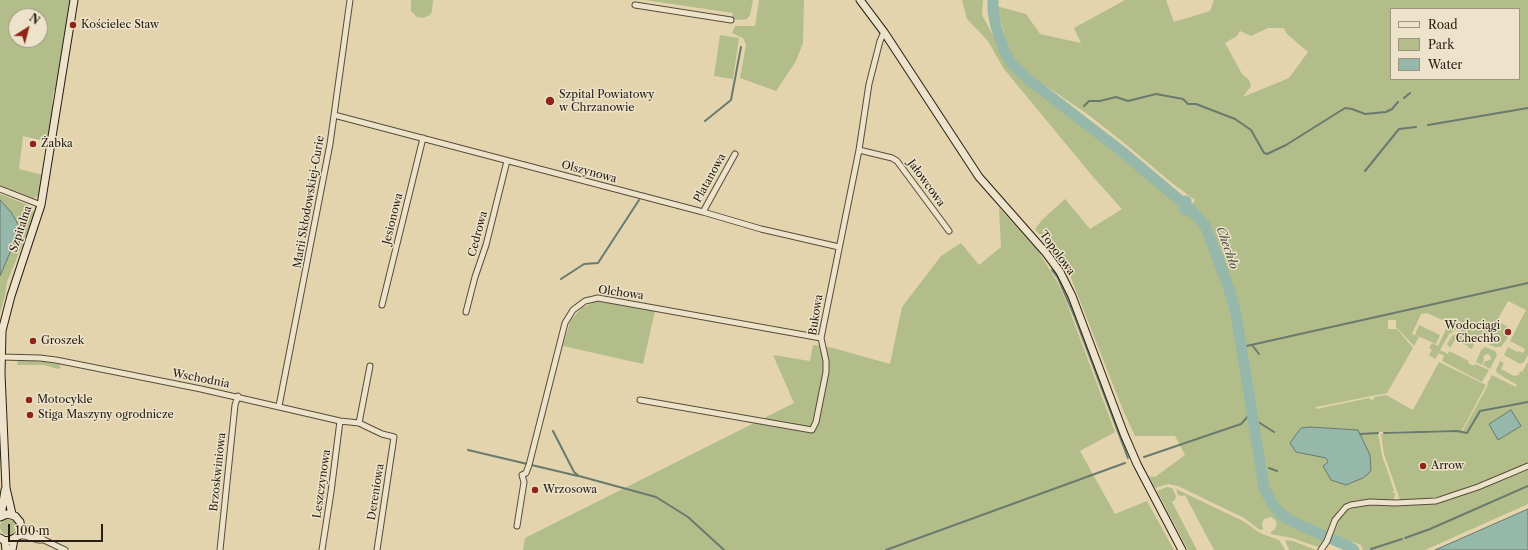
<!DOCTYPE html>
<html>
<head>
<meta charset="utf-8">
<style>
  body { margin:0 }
  #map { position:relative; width:1528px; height:550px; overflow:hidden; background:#e3d4ae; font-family:"Libre Caslon Text",serif }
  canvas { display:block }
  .legend { position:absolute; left:1390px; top:8px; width:130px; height:72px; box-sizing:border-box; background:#ede3ca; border:1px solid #9e9482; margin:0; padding:5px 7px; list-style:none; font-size:12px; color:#281e15 }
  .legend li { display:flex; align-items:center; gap:8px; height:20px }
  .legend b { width:20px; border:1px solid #9e9482 }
  .north { position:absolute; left:8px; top:8px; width:40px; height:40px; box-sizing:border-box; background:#ede3ca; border:1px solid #9e9482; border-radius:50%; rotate:36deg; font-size:11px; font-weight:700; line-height:16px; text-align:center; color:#281e15 }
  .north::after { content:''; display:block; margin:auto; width:14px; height:18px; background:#8f2418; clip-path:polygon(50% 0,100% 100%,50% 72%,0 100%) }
  .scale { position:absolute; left:8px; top:524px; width:95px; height:18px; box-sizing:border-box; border:2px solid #281e15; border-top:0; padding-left:5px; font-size:12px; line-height:14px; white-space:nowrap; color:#281e15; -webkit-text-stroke:3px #ede3ca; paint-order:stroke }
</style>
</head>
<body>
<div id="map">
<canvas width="1528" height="550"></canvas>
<ul class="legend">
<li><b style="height:5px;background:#ede3ca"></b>Road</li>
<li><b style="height:11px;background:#b3bd8a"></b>Park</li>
<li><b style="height:11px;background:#95b8ab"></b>Water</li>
</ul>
<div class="north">N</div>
<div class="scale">100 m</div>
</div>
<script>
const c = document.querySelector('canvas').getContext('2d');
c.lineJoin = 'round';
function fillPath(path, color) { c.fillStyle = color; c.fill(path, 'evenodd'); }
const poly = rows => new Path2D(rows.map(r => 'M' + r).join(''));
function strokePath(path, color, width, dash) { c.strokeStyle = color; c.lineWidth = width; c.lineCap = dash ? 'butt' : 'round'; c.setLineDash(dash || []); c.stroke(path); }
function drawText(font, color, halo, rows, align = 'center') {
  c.font = font + ' "Libre Caslon Text",serif'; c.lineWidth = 3; c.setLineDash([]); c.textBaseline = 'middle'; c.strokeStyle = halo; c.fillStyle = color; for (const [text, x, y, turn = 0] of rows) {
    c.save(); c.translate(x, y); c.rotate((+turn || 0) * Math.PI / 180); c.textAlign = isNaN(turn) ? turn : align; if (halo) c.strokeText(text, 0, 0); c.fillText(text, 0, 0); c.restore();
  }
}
fillPath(poly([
  [0,0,71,0,57,89,54,90,52,103,55,106,49,142,23,136,19,169,43,175,39,196,33,198,0,185],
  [16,16,40,16,40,40,16,40],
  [411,0,433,0,432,11,430,15,423,18,417,17,411,11],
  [645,0,753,0,750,15,747,19,742,20,732,19,733,13],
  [759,0,804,0,803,43,796,61,776,91,740,78,746,45,743,38,732,33,735,26,755,26],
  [962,0,983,0,982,15,1011,68,1029,84,1113,148,1164,190,1196,217,1204,227,1229,299,1261,484,1267,499,1275,510,1293,525,1307,530,1307,534,1325,541,1322,546,1318,547,1292,538,1271,534,1271,532,1275,529,1277,524,1275,520,1271,517,1264,519,1262,524,1263,529,1260,530,1244,518,1178,486,1168,484,1155,488,1149,476,1155,477,1185,455,1175,436,1135,436,1123,410,1071,278,1060,260,1035,229,1042,220,1065,199,1090,229,1122,209,1094,178,1004,69,988,41,967,19],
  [1125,0,1166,0,1174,22,1210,11,1214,0,1528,0,1528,355,1524,362,1520,364,1504,355,1508,347,1518,352,1519,351,1523,353,1525,349,1510,341,1526,310,1508,301,1497,321,1510,328,1507,329,1505,334,1509,336,1501,347,1495,347,1456,330,1449,334,1440,350,1448,354,1449,351,1469,361,1468,363,1474,366,1475,364,1489,370,1482,382,1442,361,1444,356,1439,353,1435,359,1429,355,1432,350,1429,348,1432,343,1438,346,1449,323,1427,313,1421,314,1412,334,1419,337,1414,346,1396,327,1396,320,1388,320,1388,329,1397,329,1413,348,1387,393,1316,407,1316,409,1369,398,1371,400,1374,399,1374,397,1386,395,1413,410,1439,362,1486,385,1461,432,1462,432,1488,385,1487,384,1492,375,1516,387,1517,385,1497,373,1496,370,1500,361,1504,363,1501,369,1514,376,1519,375,1520,371,1522,372,1528,362,1528,463,1477,484,1446,495,1420,500,1400,500,1384,454,1381,434,1460,432,1457,430,1378,432,1382,456,1390,478,1394,491,1392,493,1395,493,1394,500,1358,500,1345,504,1341,507,1334,516,1329,532,1310,524,1309,526,1295,521,1283,513,1277,507,1267,490,1265,484,1236,308,1233,292,1207,225,1201,217,1190,207,1195,200,1172,183,1123,142,1086,113,1034,78,1011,56,996,6,1026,14,1040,34,1081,43,1074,28],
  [1391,9,1519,9,1519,79,1391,79],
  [1268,28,1284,28,1286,33,1308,52,1289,78,1243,97,1251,86,1249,80,1242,74,1225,43,1237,36,1240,31,1251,36],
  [1310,427,1358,430,1331,480,1326,458,1301,429],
  [720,35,739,38,733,79,714,76],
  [0,194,28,205,34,213,33,219,7,282,5,296,0,313],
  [999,208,1037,249,1058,283,1066,301,1115,432,1080,451,1115,514,1147,501,1174,550,523,550,525,538,794,403,773,355,810,361,813,345,833,348,890,364,902,307,941,256,961,243,979,265,1001,247],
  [597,301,655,311,643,364,563,346,570,322,581,308],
  [1419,325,1440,335,1436,344,1415,335],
  [1456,334,1473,341,1474,344,1472,349,1468,347,1468,346,1455,340,1450,348,1447,344,1452,336],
  [1485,347,1495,351,1497,355,1490,369,1483,365,1485,361,1488,361,1491,359,1490,355,1486,354,1483,357,1484,360,1482,365,1476,362,1481,350],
  [18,360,45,362,59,364,61,368,58,369,44,365,17,365],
  [1528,469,1528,504,1425,550,1362,550,1363,548,1361,547,1361,545,1333,535,1338,521,1342,515,1347,511,1356,507,1368,505,1422,505,1435,504,1480,489],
  [1167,487,1172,488,1176,496,1175,500,1172,502,1197,550,1188,550,1157,491],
  [1176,489,1243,521,1260,533,1279,540,1285,550,1214,550,1185,495,1182,496,1178,495],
  '0 527a8 8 0 1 1 16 0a8 8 0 1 1-16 0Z',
  [1285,540,1293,541,1316,550,1289,550]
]), '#b3bd8a');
const water = poly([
  [0,200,11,212,19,226,17,236,0,276,0,200],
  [1511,410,1521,426,1498,440,1489,424,1511,410],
  [1310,427,1358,430,1370,455,1371,470,1369,473,1363,478,1346,485,1331,480,1323,466,1328,462,1326,458,1296,452,1290,443,1301,428,1310,427],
  [1528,509,1528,550,1435,550,1528,509]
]);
fillPath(water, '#95b8ab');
strokePath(water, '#697a6f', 1);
strokePath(poly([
  [1404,98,1410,93],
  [1084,106,1089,101,1100,101,1116,97,1128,101,1156,94,1183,99,1188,104,1196,104,1235,119,1251,130,1264,153,1267,154,1286,145,1345,108,1352,109,1365,114,1386,112,1392,109,1398,102],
  [1064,107,1067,106],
  [705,121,731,100,741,47],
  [1428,125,1528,108],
  [1365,171,1399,129,1416,127],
  [1052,270,1058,278,1074,315,1128,458],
  [561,279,584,264,598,263,639,200],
  [1252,345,1259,354],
  [1242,347,1528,283],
  [1252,418,1274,432],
  [553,431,574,472,579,476,656,497,688,517,724,550],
  [1384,433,1457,431,1467,433,1480,411,1528,402],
  [1360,434,1378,433],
  [468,450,578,476],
  [1144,457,1241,424,1251,413],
  [1260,465,1265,466],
  [1269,468,1277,471],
  [1405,538,1430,529,1528,486],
  [1371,549,1402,539],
  [886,550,1125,463]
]), '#697a6f', 2);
strokePath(poly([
  [993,0,993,11,996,27,1005,52,1011,63,1029,80,1120,150,1182,202,1186,201,1185,210,1189,208,1192,211,1205,225,1229,289,1236,314,1264,488,1273,505,1282,515,1295,523,1348,546,1354,550]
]), '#95b8ab', 11);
const street = poly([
  [635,5,731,20],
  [334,115,703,212,761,229,839,247],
  [859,150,892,158,897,161,949,231],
  [0,189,41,205],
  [703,212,735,154],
  [382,305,423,138],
  [466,312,475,277,486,245,507,161],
  [1,357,40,358,56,360,201,389,340,421,359,423,382,434,394,437,377,550],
  [640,400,812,430,816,422,826,372,826,361,821,338,859,150,869,84,880,41,884,32],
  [279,406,330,144,350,0],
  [359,423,370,366],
  [20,526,36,534,44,540,65,550],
  [517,526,524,482,522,475,526,473,529,465,565,323,573,310,585,301,598,298,821,338],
  [18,536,25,536,38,540,44,540],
  [220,550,235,405,238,396],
  [322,550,331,492,340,421],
  [1321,550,1327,541,1335,520,1346,507,1351,505,1370,502,1395,503,1436,501,1478,487,1528,466]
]);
const secondary = poly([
  [860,0,884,32,979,177,1046,253,1060,272,1072,296,1124,434,1137,464,1182,550],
  [12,514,6,488,1,374,2,331,11,296,41,205,74,0],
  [1,516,5,490],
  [0,517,7,514,15,516,20,522,21,531,18,536,11,540,5,541,0,538],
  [5,541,6,550],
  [12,550,14,539]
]);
strokePath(street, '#574c3b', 7);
strokePath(secondary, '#281e15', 9);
strokePath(street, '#ede3ca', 5);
strokePath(secondary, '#ede3ca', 7);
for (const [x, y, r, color] of [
  [73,25,4,"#8f2418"],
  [550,101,5,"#8f2418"],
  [33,144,4,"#8f2418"],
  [1508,332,4,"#8f2418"],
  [33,341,4,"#8f2418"],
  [29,400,4,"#8f2418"],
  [30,415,4,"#8f2418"],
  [1423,466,4,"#8f2418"],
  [535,490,4,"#8f2418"]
]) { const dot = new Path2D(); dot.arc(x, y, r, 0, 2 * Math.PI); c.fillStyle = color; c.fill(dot); strokePath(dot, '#ede3ca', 1.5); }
drawText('11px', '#281e15', '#ede3ca', [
  ["Kościelec Staw",81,25],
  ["Szpital Powiatowy",559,95],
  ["w Chrzanowie",559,108],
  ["Żabka",41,144],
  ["Wodociągi",1500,326,"right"],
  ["Chechło",1500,339,"right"],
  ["Groszek",41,341],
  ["Motocykle",37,400],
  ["Stiga Maszyny ogrodnicze",38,415],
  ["Arrow",1431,466],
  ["Wrzosowa",543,490]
], 'left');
drawText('11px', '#281e15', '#ede3ca', [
  ["Olszynowa",589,172,15],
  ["Platanowa",710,178,-61],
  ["Jałowcowa",926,183,54],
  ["Marii Skłodowskiej-Curie",309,202,-80],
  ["Jesionowa",393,219,-76],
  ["Szpitalna",21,229,-72],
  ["Cedrowa",478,234,-75],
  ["Topolowa",1057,253,54],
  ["Olchowa",621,293,8],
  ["Bukowa",816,315,-81],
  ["Wschodnia",201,379,11],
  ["Brzoskwiniowa",218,472,-84],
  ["Leszczynowa",322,484,-82],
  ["Dereniowa",376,492,-81]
]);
drawText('italic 12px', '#494c42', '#ede3ca', [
  ["Chechło",1227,248,71]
]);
</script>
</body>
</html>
